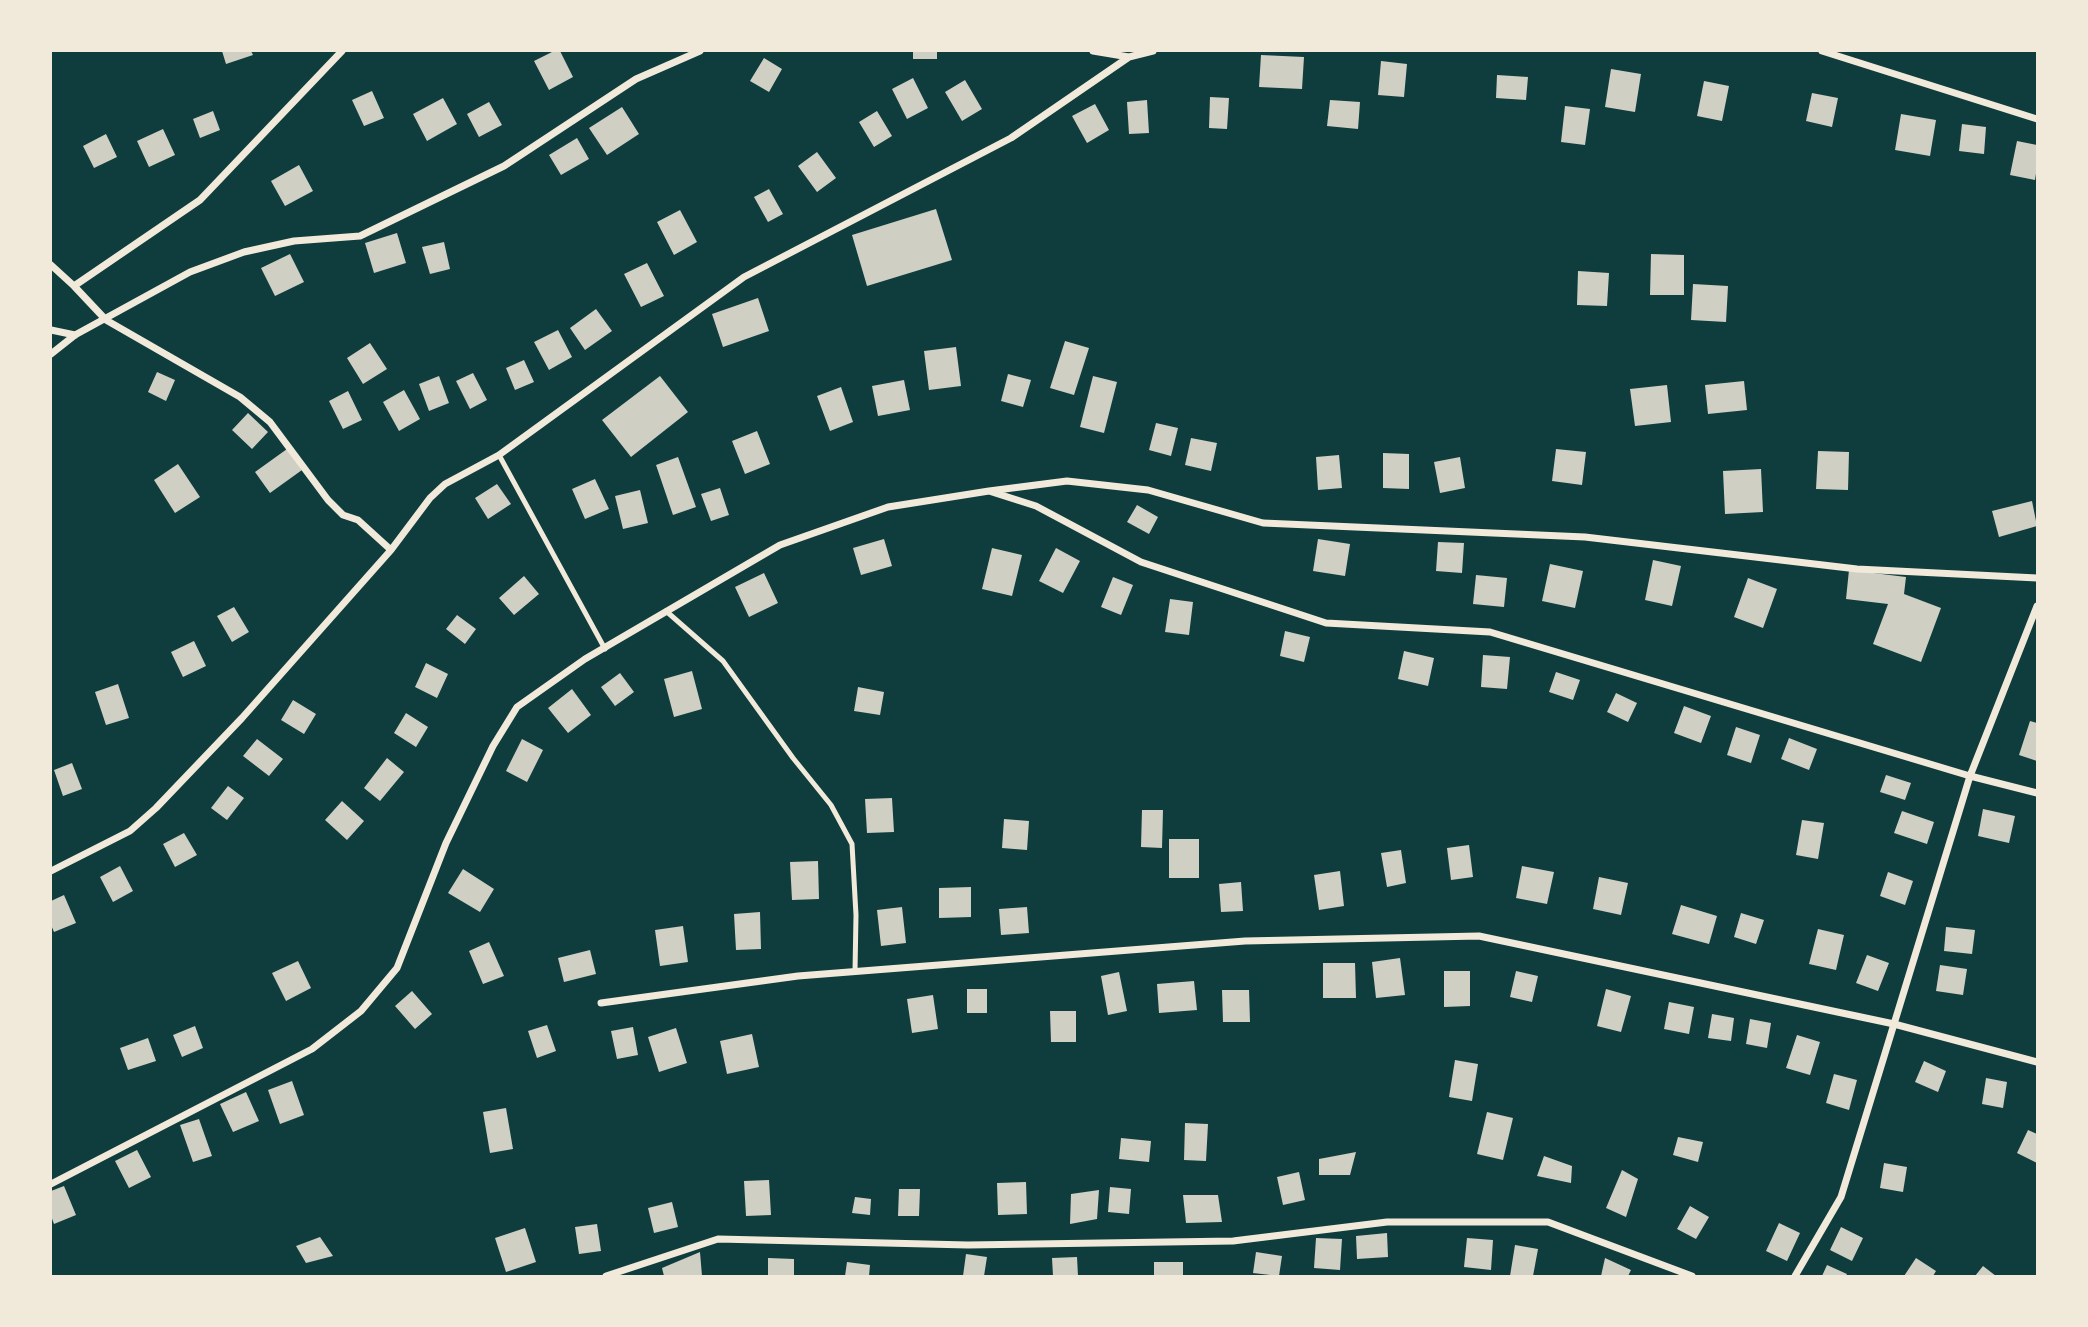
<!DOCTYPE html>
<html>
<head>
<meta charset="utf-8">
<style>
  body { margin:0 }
  #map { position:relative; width:2088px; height:1327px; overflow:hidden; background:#0f3d3e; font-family:"PT Sans",sans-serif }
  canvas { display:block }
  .frame { position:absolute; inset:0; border:52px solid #f1e9da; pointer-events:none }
</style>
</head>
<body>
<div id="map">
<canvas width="2088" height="1327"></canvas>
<div class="frame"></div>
</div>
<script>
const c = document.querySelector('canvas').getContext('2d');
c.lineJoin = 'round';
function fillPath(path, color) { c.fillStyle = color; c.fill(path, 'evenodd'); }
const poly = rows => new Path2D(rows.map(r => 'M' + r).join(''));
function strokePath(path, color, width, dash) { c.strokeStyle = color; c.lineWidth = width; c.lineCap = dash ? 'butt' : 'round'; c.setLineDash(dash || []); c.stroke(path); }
fillPath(poly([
  [222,51,251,51,253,55,226,64],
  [554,51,560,51,573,77,549,90,534,61],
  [913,51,937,51,937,59,913,59],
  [1261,55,1304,57,1302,89,1259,87],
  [764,58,782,69,769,92,750,81],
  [1381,61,1407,64,1404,97,1378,95],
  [1611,69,1641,74,1635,112,1605,107],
  [1497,75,1528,77,1526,100,1496,98],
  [913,78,928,108,907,119,892,89],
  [965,80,982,109,962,121,945,92],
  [1704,81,1729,86,1722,121,1697,116],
  [372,91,384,118,364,126,352,100],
  [1812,93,1838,98,1832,127,1806,121],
  [1210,97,1229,98,1227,129,1209,128],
  [443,98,457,124,427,141,413,114],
  [1147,100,1149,133,1129,134,1127,102],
  [1330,100,1360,102,1358,129,1327,126],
  [489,102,502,125,479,137,467,114],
  [1095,104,1109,130,1087,143,1072,116],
  [1565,106,1590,109,1585,145,1561,142],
  [622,107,639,134,607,155,589,128],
  [213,111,220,130,200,138,193,119],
  [877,111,892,136,874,147,859,122],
  [1901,114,1936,120,1930,156,1895,150],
  [1962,124,1986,127,1984,154,1959,151],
  [163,129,175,155,149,167,137,141],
  [106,134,117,157,94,168,83,146],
  [577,138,589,159,561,175,549,155],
  [2017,141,2037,145,2037,167,2035,180,2010,175],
  [817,152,836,178,817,192,798,166],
  [299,165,313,191,285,206,271,181],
  [769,189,783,214,768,222,754,197],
  [936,209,952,260,867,286,852,235],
  [680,210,697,242,674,255,657,222],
  [397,233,406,263,374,273,365,243],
  [444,242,450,269,430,274,422,247],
  [290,254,304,282,275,296,261,268],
  [1651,254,1684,255,1684,295,1650,295],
  [647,263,664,296,641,307,624,274],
  [1578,271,1609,273,1607,306,1577,305],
  [1693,284,1728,286,1726,322,1691,320],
  [758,298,769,331,723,347,712,314],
  [596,309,612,331,585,350,570,328],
  [558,330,572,357,549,370,534,342],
  [1065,341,1089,348,1074,395,1050,388],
  [370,343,387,369,363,384,347,358],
  [956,347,961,386,929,390,924,351],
  [524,360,534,382,515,390,506,368],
  [157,372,175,380,166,401,148,392],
  [473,373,487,400,470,409,456,381],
  [1008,374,1031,380,1023,407,1001,401],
  [439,376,449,403,429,411,419,384],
  [660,376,688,412,631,457,602,420],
  [1093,376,1117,382,1104,433,1080,427],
  [904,380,910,410,878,416,872,386],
  [1744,381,1747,410,1708,414,1705,385],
  [1667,385,1671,422,1635,426,1630,389],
  [841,387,853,422,830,431,817,396],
  [404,390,420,419,399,431,383,402],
  [348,391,362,420,343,429,329,401],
  [248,413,268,432,252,449,232,430],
  [1156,423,1178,428,1171,456,1149,450],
  [757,431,770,464,745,474,732,441],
  [1191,438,1217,443,1211,471,1185,465],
  [287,449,302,470,270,493,255,472],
  [1556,449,1586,452,1582,485,1552,481],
  [1818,451,1849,452,1848,490,1816,489],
  [1383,453,1409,454,1409,489,1383,488],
  [1339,455,1342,488,1318,490,1316,457],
  [678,457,696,507,673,515,656,465],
  [1460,457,1465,488,1440,493,1434,462],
  [178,464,200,497,175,513,154,480],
  [1761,469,1763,512,1725,514,1723,471],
  [595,479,609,509,585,519,572,489],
  [497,484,511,504,488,519,475,498],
  [720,488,729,515,711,521,701,494],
  [640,490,648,523,623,529,615,496],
  [2032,501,2037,526,1999,537,1992,511],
  [1137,505,1158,517,1149,534,1127,522],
  [884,539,892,566,861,575,853,548],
  [1318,539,1350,544,1345,576,1313,571],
  [1438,542,1464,543,1462,573,1436,571],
  [992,548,1022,555,1012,596,982,589],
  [1056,548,1080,561,1063,593,1039,581],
  [1653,560,1681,566,1672,606,1645,600],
  [1550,564,1583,571,1575,608,1542,601],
  [1849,570,1906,577,1904,594,1941,608,1921,662,1873,644,1888,604,1846,599],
  [764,573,778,603,749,617,735,587],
  [1476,575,1507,578,1504,607,1473,604],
  [524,576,539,594,514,615,499,598],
  [1113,577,1133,585,1121,615,1101,607],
  [1748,578,1777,589,1763,628,1734,617],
  [1170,599,1193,602,1189,635,1165,632],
  [234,607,249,632,232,642,217,616],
  [457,615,476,629,465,644,446,629],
  [1285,631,1310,637,1304,662,1280,656],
  [194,641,206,666,183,677,171,652],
  [1404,651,1434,658,1428,686,1398,679],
  [1483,655,1510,657,1507,689,1481,687],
  [426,663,448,674,437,698,415,687],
  [692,671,702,709,674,717,664,679],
  [1556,672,1580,680,1573,700,1549,692],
  [620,673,634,692,615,706,601,687],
  [118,684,129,718,106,725,95,692],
  [858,687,884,692,880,715,854,711],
  [572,689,591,715,568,733,548,708],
  [1616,693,1637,703,1628,722,1607,712],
  [293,700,316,714,304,734,281,720],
  [1684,706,1711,716,1701,743,1674,733],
  [406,713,428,727,416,747,394,733],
  [2030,721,2037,723,2037,761,2019,755],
  [1736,727,1760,735,1751,763,1727,755],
  [1789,738,1817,749,1809,770,1781,759],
  [257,739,283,759,269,776,243,756],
  [522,739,543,750,527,782,506,771],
  [387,758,404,772,380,801,364,788],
  [72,763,82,789,63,796,54,770],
  [1886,775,1911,783,1905,800,1880,792],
  [228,786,244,798,227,820,211,808],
  [892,798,894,832,867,833,865,799],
  [342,801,364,821,347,840,325,820],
  [1983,809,2015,816,2009,843,1978,836],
  [1142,810,1163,810,1162,848,1141,847],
  [1902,811,1934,822,1927,844,1894,833],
  [1004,819,1029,821,1027,850,1002,848],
  [1802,820,1824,823,1818,859,1796,855],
  [184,833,197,855,175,867,163,844],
  [1169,839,1199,839,1199,878,1169,878],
  [1469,845,1473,877,1451,880,1447,848],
  [1401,850,1406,883,1387,887,1381,853],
  [818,861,819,899,792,900,790,862],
  [120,866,133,891,113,902,100,877],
  [1522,866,1554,872,1547,904,1516,898],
  [463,869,494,889,480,912,448,893],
  [1340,871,1344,906,1319,910,1314,875],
  [1888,872,1913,881,1905,905,1880,896],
  [1599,877,1628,883,1621,915,1593,909],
  [1241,882,1243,911,1221,912,1219,884],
  [971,887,971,917,939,918,939,888],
  [64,895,76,923,54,932,51,925,51,901],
  [1681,905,1717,916,1709,944,1672,934],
  [902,907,906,943,881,946,877,910],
  [1027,907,1029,933,1001,935,999,909],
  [760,912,761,949,736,950,734,914],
  [1741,913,1764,920,1756,944,1734,937],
  [683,926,688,962,660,966,655,930],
  [1946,927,1975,930,1972,954,1944,951],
  [1818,929,1844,935,1836,970,1809,964],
  [489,942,504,976,483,984,469,951],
  [590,950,596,974,564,982,558,958],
  [1867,955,1889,963,1878,991,1856,983],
  [1400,958,1405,995,1376,998,1372,962],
  [298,961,311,988,286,1001,272,973],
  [1323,963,1355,963,1356,998,1323,998],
  [1940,965,1967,969,1963,995,1936,991],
  [1444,971,1470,971,1470,1006,1444,1007],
  [1516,971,1538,976,1532,1002,1510,997],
  [1119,972,1127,1011,1108,1015,1101,976],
  [1194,981,1197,1010,1159,1013,1157,984],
  [967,989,987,989,987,1013,967,1013],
  [1606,989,1631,996,1621,1032,1597,1026],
  [1222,990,1249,990,1250,1022,1223,1022],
  [412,991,432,1014,415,1029,395,1006],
  [933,995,938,1029,912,1033,907,999],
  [1669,1002,1694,1007,1689,1034,1664,1029],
  [1050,1011,1076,1011,1076,1042,1051,1042],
  [1712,1014,1734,1018,1731,1041,1708,1038],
  [1750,1019,1771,1023,1767,1048,1746,1044],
  [547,1025,556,1051,537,1058,528,1031],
  [195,1026,203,1048,182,1057,173,1035],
  [633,1027,638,1055,617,1059,611,1031],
  [676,1028,687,1063,659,1072,648,1037],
  [752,1034,759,1067,727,1074,720,1041],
  [1797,1035,1820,1042,1810,1075,1786,1068],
  [148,1038,156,1061,128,1070,120,1048],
  [1455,1060,1478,1064,1472,1101,1449,1097],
  [1924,1061,1946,1071,1938,1092,1915,1082],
  [1834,1074,1857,1080,1849,1110,1826,1103],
  [1986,1078,2007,1082,2003,1108,1982,1104],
  [292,1081,304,1115,280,1124,268,1090],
  [246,1092,259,1121,233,1132,220,1104],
  [506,1108,513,1149,490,1153,483,1112],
  [1487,1112,1513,1118,1503,1160,1477,1154],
  [199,1119,212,1156,193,1162,180,1125],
  [1185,1123,1208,1124,1206,1161,1184,1160],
  [2028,1130,2037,1134,2037,1163,2017,1153],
  [1678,1137,1703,1142,1698,1162,1673,1155],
  [1121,1138,1151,1141,1149,1162,1119,1159],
  [137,1150,151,1177,129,1188,115,1161],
  [1356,1152,1350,1175,1319,1175,1319,1159],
  [1544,1156,1572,1166,1571,1183,1537,1176],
  [1884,1163,1907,1167,1903,1192,1880,1188],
  [1622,1170,1638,1179,1626,1217,1606,1208],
  [1299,1172,1305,1200,1283,1205,1277,1177],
  [769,1180,771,1215,746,1216,744,1181],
  [1026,1182,1027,1214,998,1215,997,1183],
  [64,1186,76,1215,54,1224,51,1216,51,1191],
  [1110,1187,1131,1189,1129,1214,1108,1212],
  [899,1189,920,1189,919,1216,898,1216],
  [1099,1190,1097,1219,1070,1224,1071,1194],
  [1183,1195,1218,1195,1222,1222,1186,1223],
  [855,1197,871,1199,870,1215,852,1213],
  [672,1202,678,1227,654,1233,648,1208],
  [1690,1206,1709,1217,1696,1239,1677,1229],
  [1779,1223,1800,1233,1787,1261,1766,1251],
  [597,1224,601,1251,579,1254,575,1227],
  [1841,1227,1863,1238,1852,1261,1830,1250],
  [525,1228,536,1262,506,1272,495,1238],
  [1387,1233,1388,1257,1357,1259,1356,1236],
  [320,1237,333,1256,306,1263,296,1246],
  [1316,1238,1342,1239,1340,1270,1314,1268],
  [1467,1238,1493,1240,1491,1270,1464,1267],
  [1515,1245,1538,1249,1533,1276,1510,1276],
  [700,1252,702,1276,664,1276,662,1268],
  [1256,1252,1282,1256,1279,1276,1253,1273],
  [966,1254,987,1257,984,1276,963,1276],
  [1077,1257,1078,1276,1053,1276,1052,1258],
  [768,1258,794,1259,794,1276,768,1276],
  [1605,1258,1631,1270,1628,1276,1601,1276],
  [1916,1258,1936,1271,1933,1276,1904,1276],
  [847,1262,870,1265,869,1276,845,1276],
  [1154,1262,1183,1262,1183,1276,1154,1276],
  [1827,1265,1847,1274,1846,1276,1822,1276],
  [1983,1266,1996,1276,1975,1276]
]), '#cfcfc3');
strokePath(poly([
  [499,455,605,649],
  [666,611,723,661,793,758,831,805,852,844,856,915,855,971]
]), '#f1e9da', 5);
strokePath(poly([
  [1093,51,1129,57],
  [1822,51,2037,119],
  [51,265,74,286,106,320,240,397,270,422,328,500,343,515,358,520,391,550],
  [74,286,200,200,342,51],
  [51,330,75,335],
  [51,354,75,335,190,272,244,252,294,241,360,236,504,166,636,79,700,51],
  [992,492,1036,506,1141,562,1326,623,1490,632,1970,776,2037,793],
  [51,871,130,831,156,808,242,718,391,550,430,498,445,484,499,455,744,277,1011,138,1129,57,1153,51],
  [601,1003,798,976,1245,941,1479,936,1894,1024,2037,1062],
  [51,1184,312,1049,361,1011,397,968,446,843,493,746,517,707,585,659,780,545,888,507,989,491,1067,481,1148,490,1263,523,1585,537,1857,569,2037,578],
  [606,1276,718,1239,968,1245,1233,1241,1387,1222,1548,1222,1692,1276],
  [1795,1276,1841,1197,1970,776,2037,606]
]), '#f1e9da', 7);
</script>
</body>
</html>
